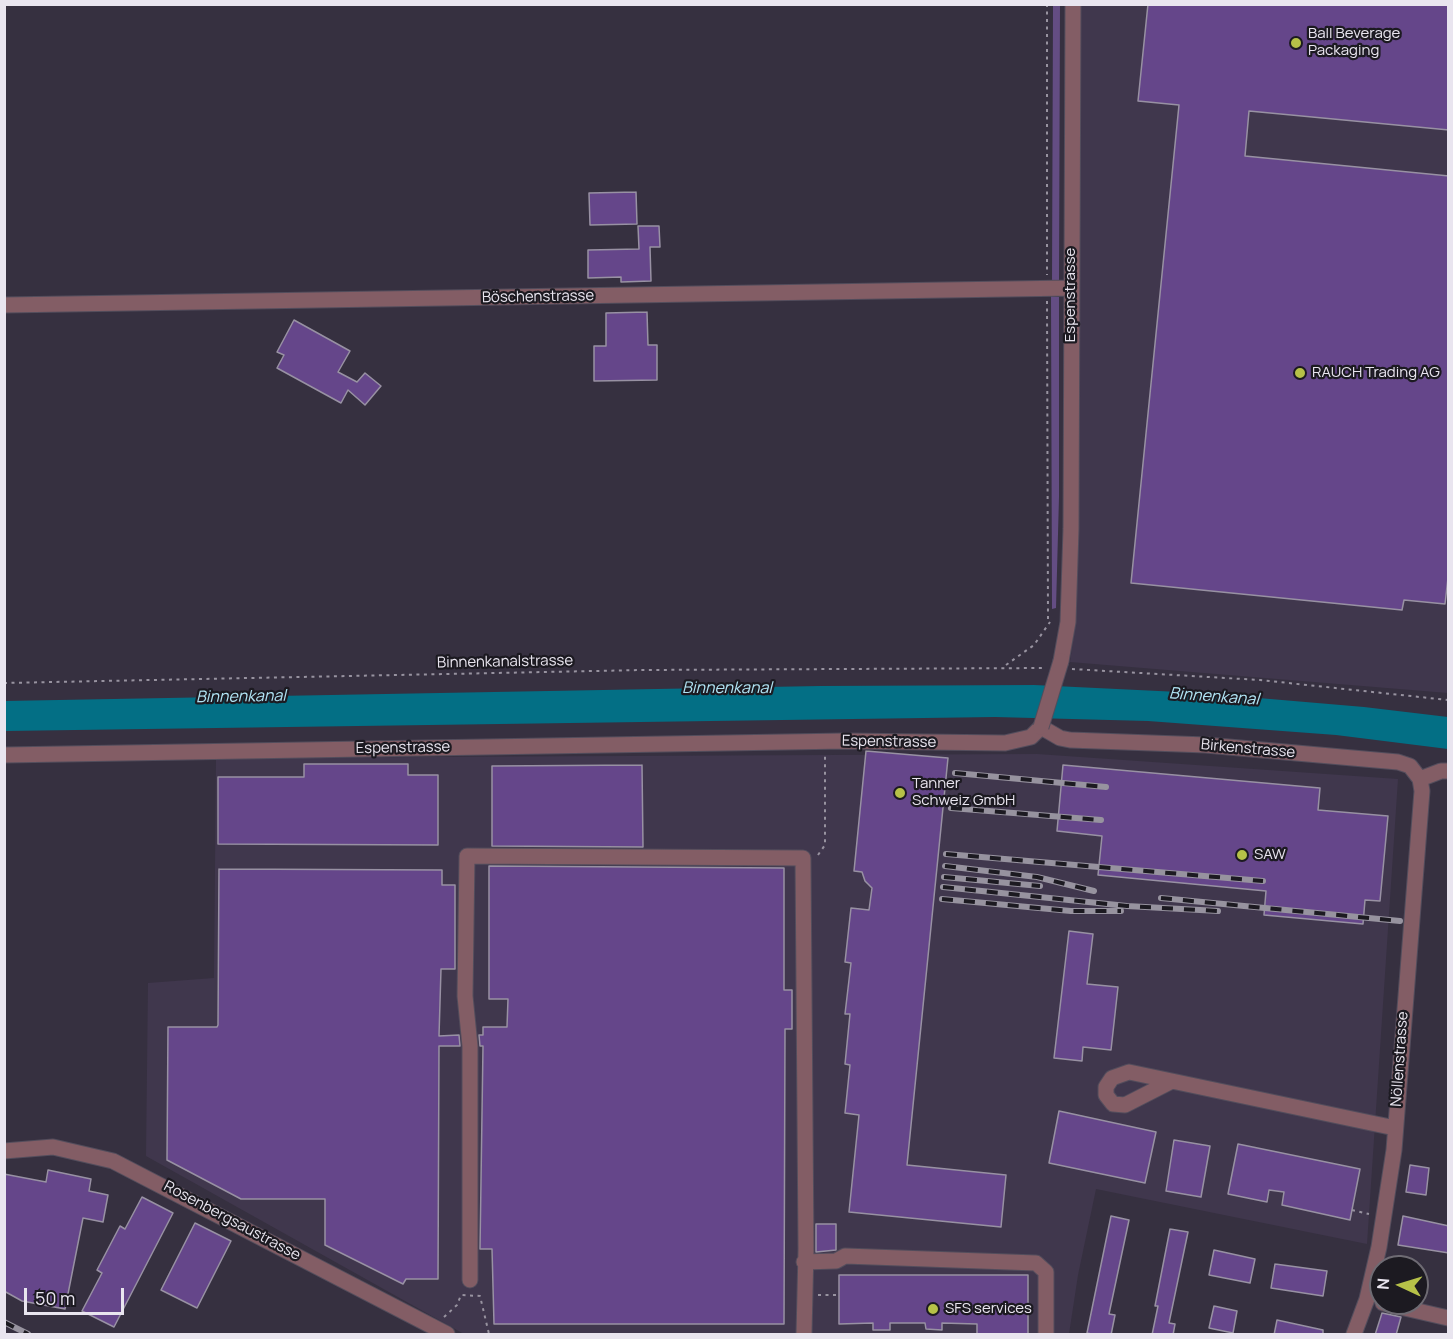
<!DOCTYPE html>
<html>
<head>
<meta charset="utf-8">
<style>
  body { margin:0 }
  #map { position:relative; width:1453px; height:1339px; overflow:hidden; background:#363040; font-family:Manrope,sans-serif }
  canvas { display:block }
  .frame { position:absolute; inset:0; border:6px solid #e9e5ef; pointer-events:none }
  .north { position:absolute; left:1369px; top:1255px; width:60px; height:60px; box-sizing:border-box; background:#1c1a21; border:2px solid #6e6b73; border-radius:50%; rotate:274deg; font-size:16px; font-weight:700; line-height:24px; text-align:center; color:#e9e5ef }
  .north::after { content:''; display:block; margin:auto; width:21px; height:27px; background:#b6c148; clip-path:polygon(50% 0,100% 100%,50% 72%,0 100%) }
  .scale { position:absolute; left:24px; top:1288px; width:100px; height:27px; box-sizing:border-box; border:3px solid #e9e5ef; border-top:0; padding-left:8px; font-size:18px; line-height:21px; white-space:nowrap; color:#e9e5ef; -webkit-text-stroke:4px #1c1a21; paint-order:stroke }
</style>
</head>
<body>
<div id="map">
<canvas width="1453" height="1339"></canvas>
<div class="frame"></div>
<div class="north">N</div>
<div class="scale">50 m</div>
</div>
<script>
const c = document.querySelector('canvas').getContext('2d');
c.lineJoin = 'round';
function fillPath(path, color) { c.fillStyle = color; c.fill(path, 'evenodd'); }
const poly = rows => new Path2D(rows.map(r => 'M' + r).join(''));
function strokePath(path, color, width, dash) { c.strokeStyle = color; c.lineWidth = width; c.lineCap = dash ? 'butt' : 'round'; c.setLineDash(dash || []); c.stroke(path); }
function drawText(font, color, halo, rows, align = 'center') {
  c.font = font + ' Manrope,sans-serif'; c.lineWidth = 4.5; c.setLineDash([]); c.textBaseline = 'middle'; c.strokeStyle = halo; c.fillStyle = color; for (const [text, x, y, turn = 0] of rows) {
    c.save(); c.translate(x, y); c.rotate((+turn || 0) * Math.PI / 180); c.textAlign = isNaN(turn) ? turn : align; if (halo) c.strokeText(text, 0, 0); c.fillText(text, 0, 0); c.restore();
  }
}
fillPath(poly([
  [1073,5,1448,5,1448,693,1070,662,1075,626,1071,288],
  [1037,754,1398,779,1367,1244,1096,1189,1078,1275,1069,1334,464,1334,146,1156,148,983,214,978,216,758]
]), '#40374d');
fillPath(poly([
  [1060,4,1059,283,1052,282,1053,5],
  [1051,296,1059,297,1059,497,1056,608,1052,609]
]), '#644d83');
fillPath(poly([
  [1034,685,1200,693,1364,707,1448,717,1448,749,1336,735,1148,721,995,717,5,731,4,701,820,686]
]), '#036f85');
const building = poly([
  [1148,4,1449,4,1449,130,1249,111,1245,156,1449,176,1449,569,1445,604,1404,600,1402,610,1131,583,1179,105,1138,101,1148,4],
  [636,192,637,224,590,225,589,193,636,192],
  [638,226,659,226,660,247,650,247,651,281,621,282,621,277,588,278,588,250,639,249,638,226],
  [647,312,648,345,657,345,657,380,594,381,594,346,606,346,606,313,647,312],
  [294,320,350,351,338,372,357,382,365,373,381,386,365,405,348,390,341,403,277,368,284,355,277,352,294,320],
  [866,751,948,758,907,1165,1006,1175,1001,1227,849,1212,859,1115,845,1113,850,1065,845,1064,850,1014,845,1014,851,963,845,962,851,908,869,910,872,888,865,881,862,872,854,871,866,751],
  [304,764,408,764,408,775,438,775,438,845,218,844,218,777,304,777,304,764],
  [642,765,643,847,492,846,492,766,642,765],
  [1063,765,1320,788,1318,810,1388,816,1380,901,1365,900,1363,924,1264,915,1266,891,1098,875,1102,836,1057,831,1063,765],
  [489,866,784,868,784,990,792,990,792,1029,785,1029,784,1324,494,1324,492,1249,480,1249,483,1046,480,1046,479,1035,483,1035,483,1027,507,1027,508,999,489,999,489,866],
  [219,869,442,870,442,885,455,885,455,969,441,969,439,1036,459,1035,460,1046,439,1046,438,1279,406,1279,403,1284,325,1245,325,1199,241,1199,167,1160,168,1027,217,1027,218,1025,219,869],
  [1069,931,1093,934,1087,984,1118,987,1111,1050,1083,1047,1082,1061,1054,1058,1069,931],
  [1059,1111,1156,1132,1145,1183,1049,1163,1059,1111],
  [1174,1140,1210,1146,1201,1197,1166,1191,1174,1140],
  [1238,1144,1360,1169,1350,1220,1282,1205,1284,1192,1269,1190,1267,1202,1228,1194,1238,1144],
  [1410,1165,1429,1168,1426,1195,1406,1192,1410,1165],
  [48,1170,91,1179,89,1191,108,1195,103,1222,83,1218,65,1309,22,1301,4,1291,4,1174,46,1182,48,1170],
  [142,1197,173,1213,114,1327,82,1311,102,1273,97,1270,120,1226,125,1229,142,1197],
  [1111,1216,1129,1220,1109,1314,1115,1315,1111,1335,1096,1335,1087,1333,1111,1216],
  [1403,1216,1449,1226,1449,1253,1398,1245,1403,1216],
  [195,1223,231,1241,197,1308,161,1290,195,1223],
  [816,1224,836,1224,836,1250,816,1252,816,1224],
  [1170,1229,1188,1232,1169,1323,1175,1324,1173,1335,1152,1335,1158,1306,1155,1306,1170,1229],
  [1214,1250,1255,1259,1250,1283,1209,1275,1214,1250],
  [1275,1264,1327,1271,1323,1296,1271,1288,1275,1264],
  [839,1275,1028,1275,1028,1335,977,1335,977,1324,942,1323,942,1330,926,1329,925,1323,890,1323,890,1330,873,1330,873,1323,839,1324,839,1275],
  [1214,1306,1237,1311,1233,1333,1209,1328,1214,1306],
  [1382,1313,1401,1317,1396,1335,1375,1335,1382,1313],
  [1277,1320,1323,1330,1323,1335,1274,1335,1277,1320]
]);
fillPath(building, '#65468a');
strokePath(building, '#9891a3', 1.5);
const minor = poly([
  [4,305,1071,288],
  [1061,661,1068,622,1071,529,1073,4],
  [4,755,845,741,1005,743,1031,737,1041,727,1060,738,1070,740,1206,745,1398,762,1410,766,1420,779,1422,791,1394,1150,1379,1247,1367,1299,1354,1334],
  [1420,779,1441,771,1448,771],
  [1170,1082,1125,1105,1113,1104,1106,1095,1106,1087,1112,1078,1129,1072,1395,1128],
  [4,1151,53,1147,113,1161,447,1334],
  [804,1262,836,1261,845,1256,1036,1263,1046,1272,1046,1334],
  [470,1280,470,1046,465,996,467,856,803,858,806,1250,804,1334],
  [1383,1303,1448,1318]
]);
strokePath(minor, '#534d5c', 17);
strokePath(poly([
  [1047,4,1047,275],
  [1047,301,1048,622],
  [1006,665,1034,645,1050,622],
  [1072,669,1260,680,1448,700],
  [4,683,643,670,1045,668],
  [818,855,825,845,825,756],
  [1352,1210,1369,1214],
  [818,1295,839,1295],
  [444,1317,457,1305,461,1295,480,1296,489,1334]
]), '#9893a0', 2, [3, 4.5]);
strokePath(minor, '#835d65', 15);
const rail = poly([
  [955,773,1106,787],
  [951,808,1101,820],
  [946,854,1263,881],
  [945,866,1037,877,1094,891],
  [944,877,1040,886],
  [943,887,1127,906,1218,911],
  [1161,898,1400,921],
  [942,899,1071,911,1121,911],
  [4,1322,28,1334]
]);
strokePath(rail, '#97939f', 6);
strokePath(rail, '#1c1a21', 4, [11]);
const minorBridge = poly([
  [1041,727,1061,661]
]);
strokePath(minorBridge, '#534d5c', 17, []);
strokePath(minorBridge, '#835d65', 15);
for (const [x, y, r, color] of [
  [1296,43,6,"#b6c148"],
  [1300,373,6,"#b6c148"],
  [900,793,6,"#b6c148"],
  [1242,855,6,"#b6c148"],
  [933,1309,6,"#b6c148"]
]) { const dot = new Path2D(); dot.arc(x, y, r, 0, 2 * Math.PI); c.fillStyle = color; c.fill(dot); strokePath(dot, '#1c1a21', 2); }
drawText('15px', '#e9e5ef', '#1c1a21', [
  ["Ball Beverage",1308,34],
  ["Packaging",1308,51],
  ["RAUCH Trading AG",1312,373],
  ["Tanner",912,784],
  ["Schweiz GmbH",912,801],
  ["SAW",1254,855],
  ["SFS services",945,1309]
], 'left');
drawText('15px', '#e9e5ef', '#1c1a21', [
  ["Espenstrasse",1071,295,-90],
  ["Böschenstrasse",538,297,-1],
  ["Binnenkanalstrasse",505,662,-1],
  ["Espenstrasse",889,742,1],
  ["Espenstrasse",403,748,-1],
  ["Birkenstrasse",1248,749,5],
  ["Nöllenstrasse",1400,1059,-86],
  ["Rosenbergsaustrasse",232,1221,28]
]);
drawText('italic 16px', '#b1e4f4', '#1c1a21', [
  ["Binnenkanal",727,689],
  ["Binnenkanal",241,697,-1],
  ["Binnenkanal",1214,697,4]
]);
</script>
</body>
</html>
